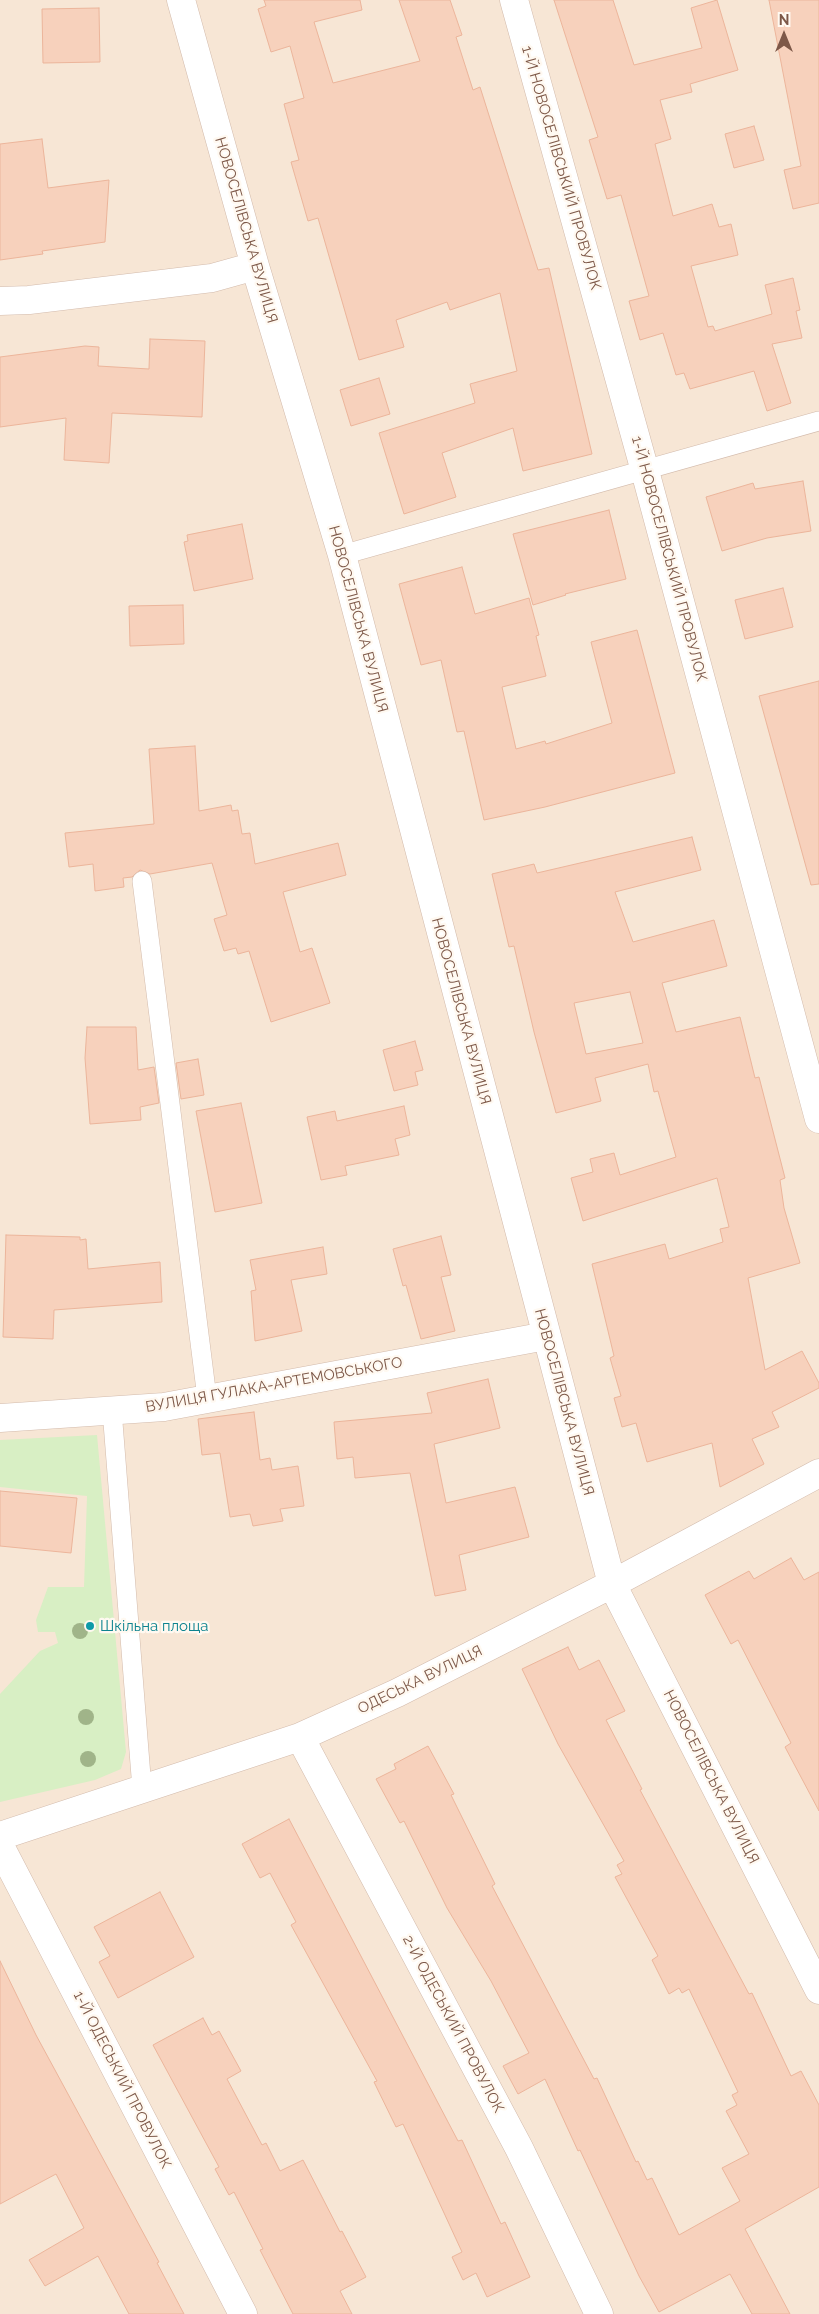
<!DOCTYPE html>
<html>
<head>
<meta charset="utf-8">
<style>
  body { margin:0 }
  #map { position:relative; width:819px; height:2314px; overflow:hidden; background:#fff5e8; font-family:Raleway,sans-serif }
  canvas { display:block }
  .north { position:absolute; left:759px; top:10px; width:50px; height:50px; -webkit-text-stroke:4px #fff9f1; paint-order:stroke; rotate:0deg; font-size:14px; font-weight:700; line-height:20px; text-align:center; color:#7d5848 }
  .north::after { content:''; display:block; margin:auto; width:18px; height:22px; background:#7d5848; clip-path:polygon(50% 0,100% 100%,50% 72%,0 100%) }
</style>
</head>
<body>
<div id="map">
<canvas width="819" height="2314"></canvas>
<div class="north">N</div>
</div>
<script>
const c = document.querySelector('canvas').getContext('2d');
c.lineJoin = 'round';
function fillPath(path, color) { c.fillStyle = color; c.fill(path, 'evenodd'); }
const poly = rows => new Path2D(rows.map(r => 'M' + r).join(''));
function strokePath(path, color, width, dash) { c.strokeStyle = color; c.lineWidth = width; c.lineCap = dash ? 'butt' : 'round'; c.setLineDash(dash || []); c.stroke(path); }
function drawText(font, color, halo, rows, align = 'center') {
  c.font = font + ' Raleway,sans-serif'; c.lineWidth = 4.5; c.setLineDash([]); c.textBaseline = 'middle'; c.strokeStyle = halo; c.fillStyle = color; for (const [text, x, y, turn = 0] of rows) {
    c.save(); c.translate(x, y); c.rotate((+turn || 0) * Math.PI / 180); c.textAlign = isNaN(turn) ? turn : align; if (halo) c.strokeText(text, 0, 0); c.fillText(text, 0, 0); c.restore();
  }
}
fillPath(poly([
  [0,0,819,0,819,2314,0,2314]
]), '#f7e6d5');
fillPath(poly([
  [97,1435,126,1752,121,1769,95,1780,0,1802,0,1694,40,1651,58,1643,55,1632,38,1632,36,1620,48,1587,84,1587,87,1496,0,1487,0,1440]
]), '#d8efc4');
const building = poly([
  [264,0,360,0,362,10,314,22,333,83,420,61,399,0,450,0,462,35,456,37,473,90,480,87,538,270,549,268,592,454,523,471,513,428,442,453,456,497,404,514,379,433,475,403,470,384,517,371,500,293,450,310,447,302,396,320,404,347,359,360,318,218,308,221,291,162,299,160,284,104,304,98,290,46,271,52,258,9,266,6,264,0],
  [554,0,613,0,634,65,702,48,691,8,717,0,738,70,690,84,692,92,660,100,671,139,655,144,673,216,712,204,719,227,731,224,738,255,691,266,708,327,713,326,715,331,772,314,765,285,793,278,800,310,796,311,802,338,772,344,791,403,767,411,754,371,690,389,684,373,676,375,663,333,640,340,629,301,649,296,621,195,607,199,589,140,598,137,554,0],
  [769,0,819,0,819,203,793,209,784,170,801,166,769,0],
  [99,8,100,62,43,63,42,9,99,8],
  [754,126,764,160,734,168,725,134,754,126],
  [42,139,48,188,109,180,105,242,42,251,43,254,0,260,0,144,42,139],
  [150,339,205,341,202,417,112,413,109,463,64,460,66,418,0,427,0,357,85,346,99,347,98,366,149,369,150,339],
  [379,378,390,414,351,426,340,390,379,378],
  [803,481,811,531,767,538,722,551,706,497,753,483,755,489,803,481],
  [609,510,626,579,565,594,566,595,533,605,513,534,609,510],
  [242,524,253,579,194,591,184,542,188,541,187,535,242,524],
  [462,567,475,614,529,598,539,635,536,636,546,676,502,687,516,749,545,741,546,744,612,723,591,642,637,630,675,773,545,807,484,820,464,731,457,732,441,660,421,665,399,584,462,567],
  [783,588,793,627,745,639,735,600,783,588],
  [183,605,184,644,130,646,129,606,183,605],
  [819,681,819,884,811,885,759,696,819,681],
  [195,746,199,811,231,805,232,811,238,810,242,834,250,833,255,864,338,843,346,875,283,892,300,952,312,948,330,1003,271,1022,249,951,238,954,236,948,224,951,214,919,227,915,212,863,150,874,140,870,132,877,123,878,124,887,95,891,93,864,69,867,65,833,154,824,149,749,195,746],
  [692,837,701,870,615,892,633,942,714,920,727,966,662,983,676,1032,740,1017,755,1078,759,1077,785,1178,780,1180,784,1208,800,1263,748,1278,765,1370,802,1351,819,1383,819,1388,772,1412,779,1427,752,1439,764,1464,720,1487,712,1443,647,1462,636,1423,622,1427,614,1398,621,1396,610,1358,614,1356,592,1264,665,1244,669,1259,723,1242,720,1229,729,1227,717,1178,583,1221,571,1178,593,1172,590,1159,614,1153,620,1175,676,1157,669,1132,658,1091,654,1092,648,1064,595,1078,601,1101,556,1113,534,1032,514,946,509,947,492,874,534,864,537,873,692,837],
  [630,992,643,1043,586,1054,574,1003,630,992],
  [87,1027,136,1027,138,1070,154,1067,159,1103,140,1107,141,1120,90,1124,85,1058,87,1027],
  [415,1041,423,1070,415,1072,418,1085,394,1091,383,1050,415,1041],
  [198,1059,204,1095,181,1099,176,1063,198,1059],
  [241,1103,262,1203,215,1212,196,1111,241,1103],
  [404,1106,410,1135,395,1139,399,1155,345,1166,347,1175,321,1180,307,1117,335,1111,337,1121,404,1106],
  [6,1235,80,1237,80,1240,86,1239,88,1269,160,1262,162,1302,54,1310,53,1339,3,1337,6,1235],
  [441,1236,451,1275,441,1277,455,1331,421,1339,406,1285,403,1286,393,1249,441,1236],
  [323,1247,327,1274,291,1280,302,1331,255,1341,251,1291,256,1290,250,1260,323,1247],
  [488,1379,500,1428,434,1444,446,1503,515,1487,529,1537,459,1555,466,1590,435,1596,410,1473,355,1478,353,1457,337,1459,334,1422,432,1413,427,1393,488,1379],
  [254,1412,260,1460,270,1458,272,1470,298,1466,304,1506,280,1509,283,1521,253,1526,250,1514,230,1517,220,1453,202,1455,198,1419,254,1412],
  [0,1491,77,1498,71,1553,0,1546,0,1491],
  [791,1558,804,1580,819,1572,819,1811,785,1747,791,1743,738,1640,731,1644,705,1595,749,1571,754,1579,791,1558],
  [568,1647,579,1670,599,1660,625,1711,606,1720,642,1789,640,1790,749,1994,752,1993,791,2076,801,2071,819,2105,819,2187,745,2229,790,2314,752,2314,730,2274,659,2312,639,2276,580,2150,578,2151,545,2079,518,2094,503,2066,529,2053,491,1981,447,1908,404,1821,400,1823,376,1779,396,1769,394,1764,428,1746,454,1794,451,1795,495,1884,492,1886,594,2079,597,2078,636,2162,638,2161,647,2180,652,2178,679,2235,740,2201,722,2168,749,2154,726,2111,737,2105,732,2095,738,2092,689,1989,682,1993,679,1988,669,1994,652,1960,658,1956,615,1877,622,1874,617,1865,624,1861,558,1744,522,1669,568,1647],
  [289,1819,458,2141,462,2140,501,2224,505,2222,530,2277,487,2297,476,2273,463,2280,452,2257,462,2252,403,2124,396,2127,374,2082,377,2081,291,1925,296,1922,270,1873,260,1878,242,1844,289,1819],
  [160,1892,194,1957,118,1998,99,1962,110,1956,94,1927,160,1892],
  [0,1961,36,2035,159,2262,157,2263,184,2314,129,2314,98,2256,45,2286,29,2260,84,2228,56,2174,0,2204,0,1961],
  [203,2018,212,2035,219,2031,241,2071,227,2079,262,2145,266,2143,280,2171,303,2160,340,2232,342,2231,366,2277,340,2291,352,2314,293,2314,260,2250,263,2249,234,2192,229,2195,215,2169,219,2167,153,2045,203,2018]
]);
fillPath(building, '#f7d1bc');
strokePath(building, '#ecb59b', 1);
const service = poly([
  [342,555,819,421],
  [142,881,207,1398],
  [112,1410,142,1789]
]);
const minor = poly([
  [181,0,255,266,342,555,612,1584,819,1990],
  [514,0,645,471,819,1119],
  [0,301,29,300,212,278,255,266],
  [0,1418,164,1407,546,1336],
  [300,1737,519,2148,599,2314],
  [0,1836,300,1737,397,1693,612,1584,819,1473],
  [0,1846,243,2314]
]);
strokePath(service, '#d3bbac', 20);
strokePath(minor, '#d3bbac', 29);
strokePath(service, '#fff', 19);
strokePath(minor, '#fff', 28);
c.fillStyle = '#a0b489';
for (const [x, y] of [
  [80,1631],
  [86,1717],
  [88,1759]
]) { c.beginPath(); c.arc(x, y, 8, 0, 2 * Math.PI); c.fill(); }
for (const [x, y, r, color] of [
  [90,1626,5,"#0f9aa8"]
]) { const dot = new Path2D(); dot.arc(x, y, r, 0, 2 * Math.PI); c.fillStyle = color; c.fill(dot); strokePath(dot, '#fff9f1', 2); }
drawText('15px', '#7d5848', '#fff9f1', [
  ["1-Й НОВОСЕЛІВСЬКИЙ ПРОВУЛОК",561,168,74],
  ["НОВОСЕЛІВСЬКА ВУЛИЦЯ",246,230,74],
  ["1-Й НОВОСЕЛІВСЬКИЙ ПРОВУЛОК",669,559,75],
  ["НОВОСЕЛІВСЬКА ВУЛИЦЯ",358,619,75],
  ["НОВОСЕЛІВСЬКА ВУЛИЦЯ",461,1011,75],
  ["ВУЛИЦЯ ГУЛАКА-АРТЕМОВСЬКОГО",274,1385,-10],
  ["НОВОСЕЛІВСЬКА ВУЛИЦЯ",564,1402,75],
  ["ОДЕСЬКА ВУЛИЦЯ",420,1680,-26],
  ["НОВОСЕЛІВСЬКА ВУЛИЦЯ",711,1777,63],
  ["2-Й ОДЕСЬКИЙ ПРОВУЛОК",453,2024,62],
  ["1-Й ОДЕСЬКИЙ ПРОВУЛОК",122,2080,63]
]);
drawText('15px', '#0d838f', '#fff9f1', [
  ["Шкільна площа",100,1626]
], 'left');
</script>
</body>
</html>
